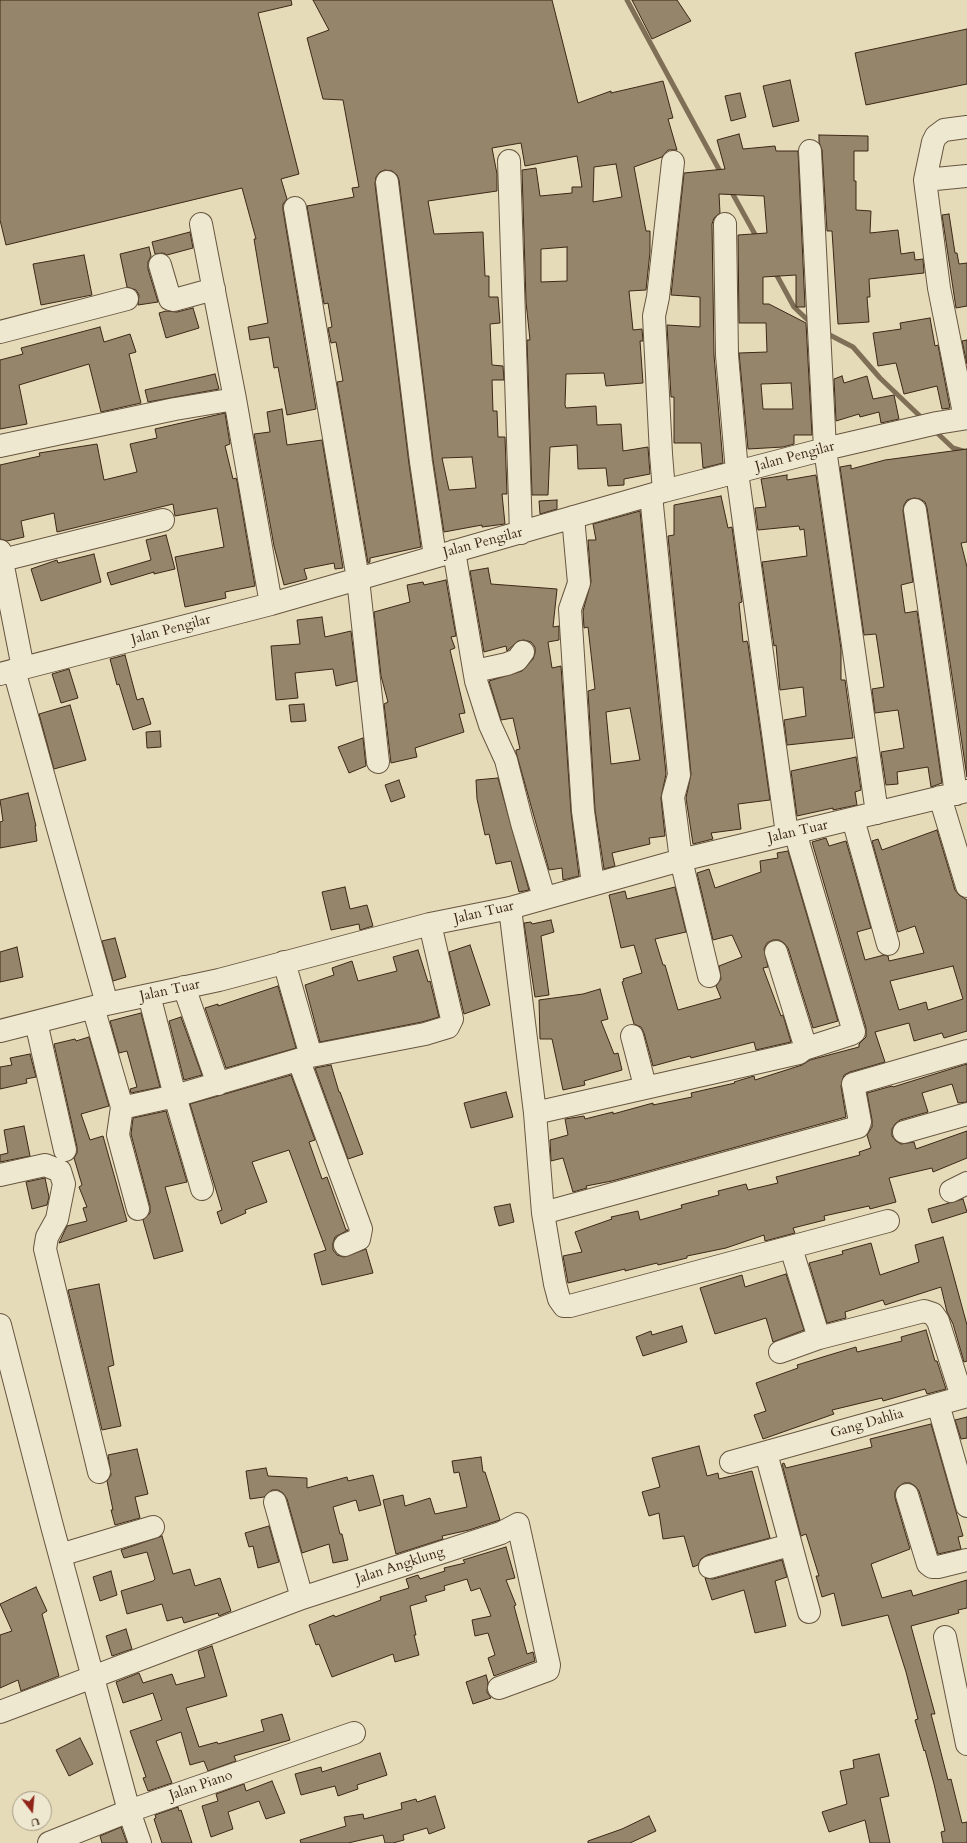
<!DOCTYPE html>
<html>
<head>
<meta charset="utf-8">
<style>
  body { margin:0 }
  #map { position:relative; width:967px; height:1843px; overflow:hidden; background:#e5dbb8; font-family:Cardo,serif }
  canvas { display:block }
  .north { position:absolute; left:12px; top:1791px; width:40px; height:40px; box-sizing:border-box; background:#eee8d1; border:1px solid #a79b87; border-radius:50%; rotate:164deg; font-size:11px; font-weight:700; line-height:16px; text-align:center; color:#3d2817 }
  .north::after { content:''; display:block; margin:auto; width:14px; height:18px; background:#8f2418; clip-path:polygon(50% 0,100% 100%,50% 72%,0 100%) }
</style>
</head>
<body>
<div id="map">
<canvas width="967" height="1843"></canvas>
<div class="north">U</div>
</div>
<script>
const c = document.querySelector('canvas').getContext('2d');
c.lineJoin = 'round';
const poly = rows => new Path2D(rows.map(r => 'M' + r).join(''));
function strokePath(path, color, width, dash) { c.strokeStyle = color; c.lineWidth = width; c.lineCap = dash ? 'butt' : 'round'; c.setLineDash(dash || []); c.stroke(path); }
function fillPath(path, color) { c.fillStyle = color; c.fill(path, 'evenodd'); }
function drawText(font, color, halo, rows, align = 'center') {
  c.font = font + ' Cardo,serif'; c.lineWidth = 3.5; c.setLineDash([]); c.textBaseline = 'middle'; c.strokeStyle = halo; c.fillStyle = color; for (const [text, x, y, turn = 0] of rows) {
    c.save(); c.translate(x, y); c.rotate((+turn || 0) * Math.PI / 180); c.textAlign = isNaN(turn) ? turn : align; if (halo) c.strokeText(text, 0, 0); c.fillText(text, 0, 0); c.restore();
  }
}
strokePath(poly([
  [627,0,722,175],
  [730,189,757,238],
  [775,272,794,307,813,325],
  [824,332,853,347,880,378,924,420],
  [934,430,953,448,967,452]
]), '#806f57', 5);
const building = poly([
  [0,0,291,0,292,5,258,13,299,174,281,179,287,199,283,204,283,210,316,409,287,415,278,367,274,368,269,337,250,340,248,327,268,323,254,239,256,239,242,188,6,245,0,220,0,0],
  [313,0,552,0,578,103,611,91,611,93,663,81,673,118,668,119,677,150,668,150,662,157,634,167,646,231,650,231,650,252,646,290,629,291,633,330,642,329,643,341,640,341,643,383,606,386,604,373,566,374,565,405,566,408,596,406,597,425,621,424,623,451,648,447,650,474,624,479,624,485,608,486,606,468,578,469,577,445,550,447,548,495,532,495,527,340,530,340,526,302,522,170,536,168,540,196,572,193,572,187,582,187,577,156,525,166,521,143,492,148,497,174,497,191,428,201,434,234,483,232,485,276,489,276,489,297,498,297,500,323,490,324,492,365,503,366,504,380,492,380,493,411,497,411,498,437,505,437,507,494,502,494,505,524,482,527,482,525,444,532,433,460,399,180,397,175,392,171,385,170,380,172,376,177,375,184,409,464,421,547,370,558,370,562,368,563,337,382,343,381,336,342,331,343,328,328,332,327,328,303,324,304,307,206,354,197,352,188,359,187,343,100,323,99,307,38,329,30,313,0],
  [616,164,622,197,593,202,594,167,616,164],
  [567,247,567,281,541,282,541,249,567,247],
  [472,457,476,488,449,490,442,458,472,457],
  [632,0,677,0,691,21,652,39,632,0],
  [967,29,967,84,866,105,855,53,967,29],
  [790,80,799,121,773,127,763,86,790,80],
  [740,93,746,117,731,121,725,96,740,93],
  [739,134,743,149,775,146,776,151,798,151,805,307,796,307,796,275,763,277,763,304,769,304,806,323,812,435,794,435,794,444,783,447,748,449,739,353,767,352,766,323,739,323,738,235,767,233,764,196,719,194,720,213,714,218,712,224,714,355,723,463,703,468,701,443,674,443,674,397,671,397,667,325,700,327,700,297,671,295,684,173,725,169,717,140,739,134],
  [791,383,793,409,763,409,761,384,791,383],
  [819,135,868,136,868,151,854,151,854,181,856,181,856,210,871,211,870,233,898,230,901,254,914,252,915,260,923,259,924,273,869,279,870,297,867,297,869,322,838,324,832,231,827,231,822,150,819,142,819,135],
  [949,214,955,253,957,253,959,264,967,263,967,306,956,308,942,215,949,214],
  [190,232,193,248,167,255,163,253,155,254,152,242,190,232],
  [149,247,151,256,148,262,148,269,158,302,138,305,139,295,136,290,127,287,120,254,149,247],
  [84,255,92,295,41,305,33,264,84,255],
  [193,308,199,328,166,338,159,313,166,311,177,312,193,308],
  [930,318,935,346,938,345,950,408,942,409,937,386,904,394,896,363,878,366,873,333,901,329,900,323,930,318],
  [100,327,104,342,130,334,136,352,129,354,141,403,101,412,89,364,19,385,27,424,0,429,0,360,23,354,21,348,100,327],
  [967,340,967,364,962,341,967,340],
  [215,374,219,389,148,402,145,390,215,374],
  [842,376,844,383,867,376,873,399,894,395,899,419,881,423,879,412,860,417,859,414,836,421,834,379,842,376],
  [282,409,287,445,322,440,343,568,335,569,334,563,304,569,307,579,284,585,274,546,254,434,270,432,267,412,282,409],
  [225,413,230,444,225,446,233,479,236,478,237,481,255,586,225,592,226,598,185,607,175,557,224,547,217,508,175,516,173,504,57,532,54,513,21,521,24,537,7,541,0,539,0,465,40,456,39,453,97,444,104,480,137,472,130,444,157,438,155,429,225,413],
  [967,449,967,542,961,543,967,567,967,777,927,508,925,502,920,499,914,498,907,500,904,505,903,511,913,582,901,585,905,613,917,611,942,783,931,787,928,767,897,772,898,784,886,785,881,752,904,748,898,710,875,713,872,689,884,687,876,634,864,635,840,467,851,465,851,469,885,460,967,449],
  [787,475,787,480,816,475,841,649,841,680,845,680,853,738,787,745,784,720,806,716,803,687,780,690,776,645,774,646,762,562,807,556,804,529,800,530,799,526,758,530,755,508,766,507,761,479,787,475],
  [721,496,728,528,732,527,742,602,739,603,743,642,747,641,748,644,770,800,738,804,741,829,711,833,713,839,693,844,686,798,691,774,668,536,674,535,674,505,721,496],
  [557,500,557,509,540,514,539,501,557,500],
  [640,511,666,774,661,798,665,836,649,838,650,844,612,853,615,866,604,869,595,810,588,691,595,689,588,627,584,628,583,611,591,582,588,540,596,540,593,524,640,511],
  [630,708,640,760,611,764,606,712,630,708],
  [166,535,175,569,154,574,154,572,111,585,107,573,151,560,146,540,166,535],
  [94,554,101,582,41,601,31,569,57,560,58,563,94,554],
  [488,568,491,584,557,589,553,627,559,626,559,640,548,642,552,668,561,666,571,812,579,876,563,880,562,868,549,870,516,752,516,750,520,749,513,718,501,720,489,681,522,671,533,659,535,653,535,647,531,642,524,640,518,641,507,651,506,646,484,652,470,571,488,568],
  [446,580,456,636,451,637,455,648,450,650,465,713,459,714,464,732,415,748,417,757,391,763,384,704,388,702,381,676,374,612,410,602,407,585,423,582,424,585,446,580],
  [322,617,325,637,351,631,357,681,336,686,333,669,295,673,298,698,276,700,271,646,300,644,297,620,322,617],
  [125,655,137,700,143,698,151,724,133,730,119,684,117,685,110,659,125,655],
  [69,669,78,698,61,703,52,674,69,669],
  [304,704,306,721,291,722,289,705,304,704],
  [70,705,86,760,54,769,39,714,70,705],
  [160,731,161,747,147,748,146,732,160,731],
  [363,738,366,766,349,773,338,747,363,738],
  [856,757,861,790,855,792,857,805,833,810,833,808,797,816,791,771,856,757],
  [498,778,529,890,519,892,511,861,496,864,489,834,485,835,477,799,476,780,498,778],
  [399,780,405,797,391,802,385,785,399,780],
  [28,793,36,826,35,826,37,841,0,848,0,822,3,821,0,800,28,793],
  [937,830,955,890,959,895,967,900,967,1031,944,1038,942,1033,914,1041,909,1023,875,1032,885,1062,850,1072,844,1075,841,1086,846,1117,612,1181,586,1186,587,1188,573,1192,563,1158,551,1161,550,1140,568,1135,565,1119,584,1116,585,1119,613,1112,613,1114,653,1103,653,1105,692,1097,691,1093,735,1083,734,1082,754,1076,755,1080,802,1065,810,1060,859,1047,859,1044,866,1037,866,1028,812,842,826,838,829,846,846,841,871,928,857,932,865,960,884,955,888,956,889,961,924,953,915,926,898,932,872,841,878,839,882,850,937,830],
  [953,966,963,999,928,1010,926,1002,899,1010,890,981,953,966],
  [788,851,838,1021,813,1028,788,948,784,943,779,940,773,940,767,943,764,949,768,967,763,968,781,1016,783,1015,791,1042,756,1050,754,1042,691,1058,690,1056,653,1066,644,1033,641,1027,634,1024,622,982,624,981,623,979,642,973,634,945,621,948,609,895,625,891,627,899,675,887,686,932,655,939,663,965,665,965,678,1010,721,998,716,986,721,979,719,966,742,957,732,935,713,940,697,873,709,869,715,888,761,872,760,861,778,858,777,853,788,851],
  [345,887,350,909,367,905,373,926,360,930,359,924,331,930,322,892,345,887],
  [551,920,554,932,541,936,549,995,535,997,524,923,531,922,532,924,551,920],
  [115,938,126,977,113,981,102,941,115,938],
  [470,945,490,1005,464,1014,449,952,470,945],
  [17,947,23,977,0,982,0,952,17,947],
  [418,950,428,982,430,981,439,1017,422,1022,320,1042,305,985,334,975,332,968,352,961,358,981,397,971,393,957,418,950],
  [278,986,296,1048,226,1068,205,1008,218,1004,218,1006,278,986],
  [600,989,608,1019,601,1021,614,1054,618,1053,622,1070,584,1081,585,1085,563,1090,552,1039,540,1039,539,1000,583,994,600,989],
  [141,1013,160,1087,131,1093,130,1089,137,1087,127,1051,119,1053,110,1021,141,1013],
  [181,1017,202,1075,184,1080,169,1021,181,1017],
  [89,1037,109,1106,81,1114,90,1140,103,1136,127,1221,59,1243,67,1226,87,1221,83,1208,87,1207,79,1187,82,1185,74,1158,77,1153,77,1147,54,1044,75,1039,76,1041,89,1037],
  [30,1054,36,1077,26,1079,27,1083,0,1089,0,1067,12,1065,10,1058,30,1054],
  [967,1064,967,1102,958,1103,952,1084,922,1093,928,1112,900,1120,895,1124,892,1129,892,1136,896,1141,901,1144,914,1142,916,1149,967,1131,967,1158,933,1172,932,1168,889,1178,896,1202,870,1209,869,1206,824,1216,825,1220,793,1228,795,1233,765,1241,764,1235,726,1248,687,1256,687,1258,658,1265,657,1263,625,1271,625,1269,568,1283,563,1256,582,1252,575,1232,612,1219,611,1217,638,1211,640,1220,682,1208,681,1205,719,1195,718,1191,746,1184,748,1190,778,1183,776,1177,860,1155,859,1152,871,1148,867,1135,872,1127,872,1120,867,1093,892,1086,893,1087,967,1064],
  [331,1065,339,1092,340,1092,363,1154,348,1159,315,1068,331,1065],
  [291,1075,315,1140,309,1142,322,1179,327,1177,346,1230,348,1230,335,1237,333,1243,333,1250,337,1255,344,1257,366,1249,373,1273,322,1285,314,1254,326,1250,289,1150,252,1162,267,1202,245,1210,246,1213,221,1224,217,1212,222,1210,190,1104,291,1075],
  [506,1092,513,1117,471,1128,464,1103,506,1092],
  [166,1111,187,1182,165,1187,183,1251,154,1259,143,1220,150,1213,150,1206,131,1134,133,1118,166,1111],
  [24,1126,30,1156,0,1162,0,1155,8,1153,4,1130,24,1126],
  [45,1178,49,1197,47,1205,32,1209,26,1182,45,1178],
  [963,1199,967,1212,932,1223,928,1209,963,1199],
  [510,1204,514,1222,499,1226,494,1207,510,1204],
  [943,1237,967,1325,967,1361,964,1362,953,1324,947,1312,941,1287,885,1305,883,1300,845,1312,846,1318,827,1323,809,1263,843,1254,842,1251,871,1243,880,1275,919,1262,915,1245,943,1237],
  [786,1274,804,1330,773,1342,766,1318,715,1334,700,1288,742,1275,745,1287,786,1274],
  [99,1284,114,1365,108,1367,121,1426,102,1430,68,1290,99,1284],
  [682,1326,687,1342,643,1356,636,1337,651,1331,652,1335,682,1326],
  [926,1330,935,1361,937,1361,946,1389,927,1394,925,1389,883,1401,882,1398,832,1410,834,1414,763,1439,754,1415,766,1411,756,1383,798,1368,797,1365,826,1356,856,1347,857,1352,902,1341,901,1337,926,1330],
  [967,1417,967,1438,961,1439,955,1420,967,1417],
  [931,1424,963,1536,958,1537,961,1549,938,1554,919,1491,915,1486,910,1483,904,1483,898,1487,895,1492,895,1498,910,1549,871,1564,882,1598,911,1590,913,1596,967,1580,967,1608,958,1610,959,1613,911,1626,935,1714,931,1714,948,1780,951,1779,962,1823,967,1822,967,1843,943,1843,941,1832,945,1831,934,1784,925,1750,924,1751,915,1720,918,1719,906,1672,888,1615,842,1626,834,1593,822,1597,816,1576,819,1576,806,1534,801,1536,782,1464,784,1463,786,1468,872,1447,870,1439,931,1424],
  [699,1446,707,1476,718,1473,719,1479,752,1471,770,1538,707,1555,701,1559,698,1565,693,1567,684,1536,663,1539,659,1513,649,1516,642,1492,660,1487,652,1458,699,1446],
  [137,1449,148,1494,135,1497,140,1518,115,1525,111,1510,113,1510,107,1481,111,1475,108,1455,137,1449],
  [481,1457,483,1472,485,1472,500,1520,469,1530,442,1536,443,1539,396,1554,383,1500,403,1495,405,1506,430,1498,435,1514,467,1507,459,1472,454,1473,452,1461,481,1457],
  [266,1468,268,1476,307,1478,307,1488,347,1477,348,1481,373,1475,381,1505,359,1511,356,1500,333,1507,340,1534,342,1534,348,1560,333,1563,329,1544,302,1553,287,1499,283,1493,278,1490,272,1490,264,1497,250,1499,246,1471,266,1468],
  [269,1526,279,1562,258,1568,253,1546,249,1547,245,1533,269,1526],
  [162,1536,173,1574,190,1569,195,1586,220,1578,231,1611,219,1616,218,1613,184,1623,182,1617,167,1621,162,1604,127,1614,121,1591,153,1581,155,1579,147,1552,124,1558,121,1550,162,1536],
  [506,1547,515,1578,506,1580,516,1605,514,1606,527,1654,533,1652,535,1661,494,1676,488,1658,495,1655,488,1633,475,1636,472,1620,491,1616,480,1588,471,1591,467,1579,444,1586,445,1590,425,1596,427,1601,410,1606,416,1635,414,1635,419,1655,395,1662,393,1654,332,1677,319,1644,316,1645,309,1625,334,1615,335,1617,381,1600,380,1597,409,1588,406,1579,418,1575,420,1579,445,1571,444,1568,465,1563,463,1560,506,1547],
  [782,1560,787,1577,775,1581,786,1626,755,1633,744,1590,712,1600,705,1578,713,1579,782,1560],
  [111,1571,117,1595,100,1601,93,1577,111,1571],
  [36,1587,47,1611,42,1614,59,1676,21,1691,18,1680,0,1688,0,1635,12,1631,0,1604,36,1587],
  [126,1629,132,1649,112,1656,106,1636,126,1629],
  [212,1646,227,1696,186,1708,199,1747,217,1742,218,1744,264,1731,261,1720,282,1714,290,1740,234,1756,236,1761,208,1771,204,1761,190,1765,181,1732,156,1741,172,1783,148,1791,143,1778,146,1777,130,1731,162,1720,153,1693,123,1703,116,1682,139,1673,143,1683,172,1674,176,1685,205,1677,198,1651,212,1646],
  [486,1675,488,1682,487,1692,491,1698,473,1704,466,1682,486,1675],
  [80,1738,93,1764,69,1776,56,1750,80,1738],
  [380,1753,387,1775,357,1785,358,1789,338,1796,335,1786,301,1795,295,1774,321,1767,322,1772,380,1753],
  [879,1754,889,1796,880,1798,890,1843,870,1843,865,1820,829,1832,822,1812,847,1804,840,1771,854,1768,853,1760,879,1754],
  [272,1781,285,1813,266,1819,259,1801,228,1812,233,1829,211,1837,202,1806,218,1801,216,1794,244,1784,246,1791,272,1781],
  [435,1796,445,1828,429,1834,427,1828,403,1835,404,1840,393,1843,385,1843,383,1835,348,1843,301,1843,300,1840,346,1826,344,1817,363,1814,364,1819,402,1809,401,1803,416,1799,417,1802,435,1796],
  [178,1807,179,1811,181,1810,192,1843,162,1843,154,1819,156,1818,155,1815,178,1807],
  [649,1816,656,1831,630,1843,588,1843,588,1841,622,1829,649,1816],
  [121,1827,127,1843,102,1843,100,1836,121,1827]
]);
fillPath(building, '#94856b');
strokePath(building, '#3d2817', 1);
const minor = poly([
  [810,151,825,449,877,813],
  [509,161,521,533],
  [925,180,967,176],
  [387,182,421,462,435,556],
  [295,208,358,579,378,762],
  [201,224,235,399,271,604],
  [725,224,727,355,737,472,787,834],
  [160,265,170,299,174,300,214,289],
  [0,332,127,299],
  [965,418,939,288,925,180,933,142,936,136,944,130,967,127],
  [0,446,175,409,235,399],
  [664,491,661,454,654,316,658,297,673,162],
  [651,495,679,775,673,797,681,860,709,976],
  [915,510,956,794],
  [573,517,579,583,570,609,583,811,593,884],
  [0,551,23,668],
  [454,551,476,681,490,725,506,760,522,823,544,897],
  [2,560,163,520],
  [14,670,107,1004],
  [475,671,507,664,517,660,523,652],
  [0,674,271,604,664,491,825,449,937,423,967,418],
  [940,797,967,886],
  [853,819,888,944],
  [510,908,535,1113,543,1213,555,1284,559,1299,564,1306,570,1306,888,1221],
  [776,952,804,1042,804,1049],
  [284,962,311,1056],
  [184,987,218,1084],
  [149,995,175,1096,202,1189],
  [93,1007,122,1107,118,1135,138,1209],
  [36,1022,65,1150],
  [0,1031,102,1005,219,980,430,924,510,908,681,860,967,791],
  [632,1036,645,1086],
  [299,1061,361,1229,359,1239,345,1245],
  [122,1107,126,1107,175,1096,311,1056,425,1034,448,1027,452,1019,430,924],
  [535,1113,799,1053,804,1049,851,1034,854,1032,795,832],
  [904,1132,967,1114],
  [0,1175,45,1165,60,1171,64,1184,57,1219,47,1237,45,1249,99,1472],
  [951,1191,967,1183],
  [543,1213,858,1127,860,1122,853,1084,967,1051],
  [791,1248,819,1338],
  [0,1325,52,1526,129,1811,140,1843],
  [780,1352,819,1338,924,1311,933,1314,938,1321,962,1397],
  [938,1404,967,1506],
  [766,1453,809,1612],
  [731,1462,967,1396],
  [907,1495,928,1564,932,1567,938,1567,967,1560],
  [275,1502,302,1598],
  [60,1555,153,1527],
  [710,1567,790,1545],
  [945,1637,967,1744],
  [0,1712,302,1598,501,1533,518,1524,549,1665,548,1670,499,1688],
  [49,1843,129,1811,354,1733]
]);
strokePath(minor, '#67553f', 24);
strokePath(minor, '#eee8d1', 22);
drawText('14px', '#3d2817', '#eee8d1', [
  ["Jalan Pengilar",795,457,-15],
  ["Jalan Pengilar",483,543,-15],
  ["Jalan Pengilar",171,630,-15],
  ["Jalan Tuar",798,832,-13],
  ["Jalan Tuar",484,913,-13],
  ["Jalan Tuar",170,991,-12],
  ["Gang Dahlia",867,1424,-16],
  ["Jalan Angklung",400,1566,-18],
  ["Jalan Piano",201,1786,-19]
]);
</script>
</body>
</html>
